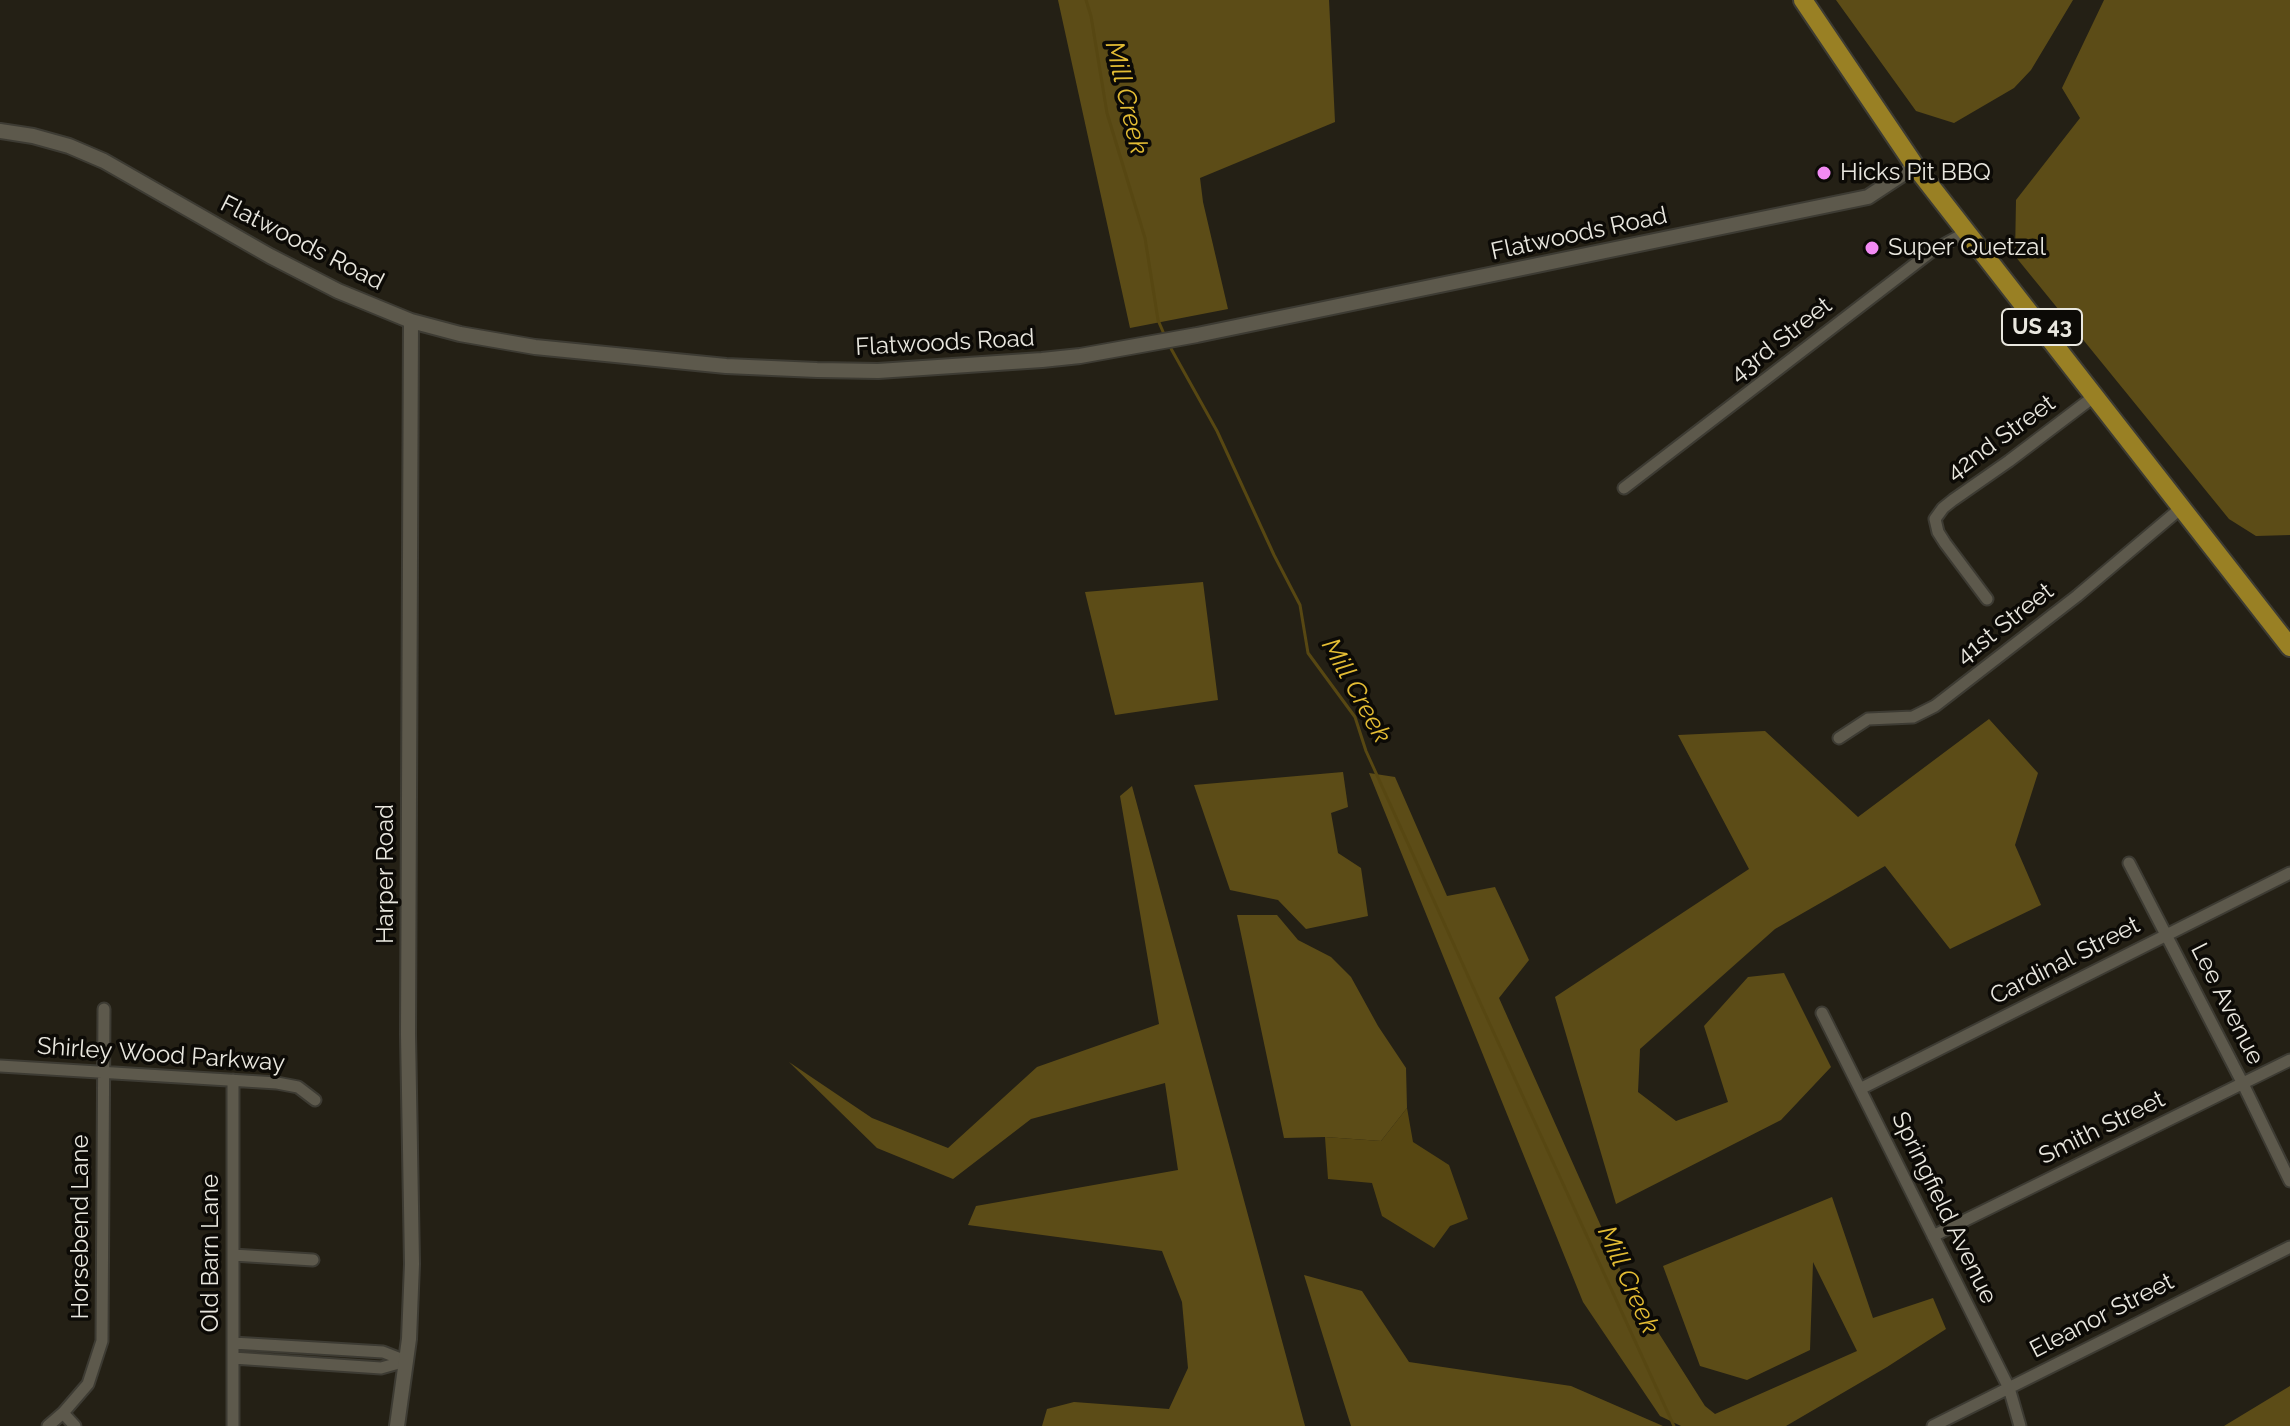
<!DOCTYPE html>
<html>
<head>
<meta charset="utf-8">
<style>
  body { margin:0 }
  canvas { display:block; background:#242015 }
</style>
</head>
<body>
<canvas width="2290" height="1426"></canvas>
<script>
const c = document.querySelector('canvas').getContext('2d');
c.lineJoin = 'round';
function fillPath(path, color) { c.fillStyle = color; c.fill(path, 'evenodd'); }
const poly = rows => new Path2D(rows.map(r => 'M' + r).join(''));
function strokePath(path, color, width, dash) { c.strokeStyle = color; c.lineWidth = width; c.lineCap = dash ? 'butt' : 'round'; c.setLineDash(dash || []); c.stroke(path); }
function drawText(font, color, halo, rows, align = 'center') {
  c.font = font + ' Raleway,sans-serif'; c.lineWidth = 7; c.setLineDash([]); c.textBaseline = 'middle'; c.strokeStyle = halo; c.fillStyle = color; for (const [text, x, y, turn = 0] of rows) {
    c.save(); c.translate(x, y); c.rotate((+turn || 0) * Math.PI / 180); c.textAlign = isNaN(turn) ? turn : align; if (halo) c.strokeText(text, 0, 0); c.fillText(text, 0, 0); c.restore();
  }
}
fillPath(poly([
  [1058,0,1329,0,1335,122,1200,178,1203,202,1228,309,1130,328],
  [1836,0,2073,0,2031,70,2014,88,1954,123,1916,111],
  [2104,0,2290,0,2290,535,2256,536,2229,519,2015,256,2016,200,2080,118,2062,88],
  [1203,582,1218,700,1115,715,1085,592],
  [1989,719,2038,773,2015,845,2041,905,1950,949,1885,866,1775,929,1640,1049,1638,1092,1676,1121,1728,1102,1704,1026,1748,977,1784,973,1831,1067,1781,1120,1616,1204,1555,997,1749,869,1678,735,1765,731,1858,817],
  [1343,772,1348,807,1331,813,1338,853,1361,868,1368,916,1306,929,1278,900,1230,890,1194,785],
  [1369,773,1395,777,1447,896,1495,887,1529,960,1499,998,1625,1280,1705,1406,1715,1414,1857,1351,1813,1262,1810,1350,1747,1380,1700,1366,1663,1266,1832,1197,1873,1318,1933,1298,1946,1329,1887,1367,1786,1426,1681,1426,1660,1416,1583,1302],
  [1132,786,1305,1426,1042,1426,1047,1409,1074,1402,1169,1409,1188,1368,1182,1302,1162,1251,968,1225,976,1206,1178,1170,1165,1083,1031,1119,953,1179,877,1148,789,1062,872,1118,948,1148,1037,1067,1159,1024,1120,796],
  [1237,915,1277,915,1298,940,1331,957,1351,977,1378,1026,1406,1068,1407,1108,1381,1141,1325,1137,1284,1138],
  [1304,1275,1362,1291,1409,1362,1571,1386,1663,1426,1351,1426],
  [2290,1386,2290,1426,2224,1426]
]), '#5c4c17');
fillPath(poly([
  [1407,1108,1413,1142,1449,1165,1468,1219,1450,1226,1434,1248,1382,1216,1372,1183,1328,1179,1325,1137,1381,1141]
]), '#574712');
strokePath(poly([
  [1086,0,1091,16,1107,113,1145,238,1158,320,1164,334],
  [1169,345,1217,431,1274,555,1300,605,1308,653,1355,717,1366,751,1498,1042,1674,1426]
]), '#574712', 3);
const minor = poly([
  [1624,488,1932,251,1967,232],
  [1987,599,1945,543,1938,532,1935,519,1943,508,1953,500,2009,461,2096,395],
  [1839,738,1868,719,1913,717,1935,706,2077,596,2181,508],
  [2129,863,2243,1084,2290,1181],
  [1822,1013,2009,1388,2020,1426],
  [0,1066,277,1083,298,1087,315,1100],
  [233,1080,233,1426],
  [1860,1089,2290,873],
  [1933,1236,2290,1060],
  [233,1255,313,1260],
  [233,1358,381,1368,406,1361,383,1352,233,1343],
  [63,1413,75,1426],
  [48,1426,63,1413,88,1384,102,1341,104,1009],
  [1933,1426,2290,1247]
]);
const tertiary = poly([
  [0,131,33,136,69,146,104,161,270,256,338,291,411,321,460,334,535,347,726,366,817,370,878,371,1042,360,1080,356,1197,335,1868,197,1915,166],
  [397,1426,409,1339,412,1264,408,1034,411,321]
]);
const trunk = poly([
  [1803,0,1915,166,2290,647]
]);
strokePath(minor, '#3d3b33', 15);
strokePath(tertiary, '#3d3b33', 18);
strokePath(trunk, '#3d3b33', 22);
strokePath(minor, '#5d594c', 11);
strokePath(tertiary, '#5d594c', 14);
strokePath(trunk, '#998024', 18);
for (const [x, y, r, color] of [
  [1824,173,8,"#f28af3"],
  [1872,248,8,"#f28af3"]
]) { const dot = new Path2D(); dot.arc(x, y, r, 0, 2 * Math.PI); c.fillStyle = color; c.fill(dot); strokePath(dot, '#0c0a06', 3); }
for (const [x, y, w] of [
  [2042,327,80]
]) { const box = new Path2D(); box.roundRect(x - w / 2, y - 18, w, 36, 6); c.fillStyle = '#0c0a06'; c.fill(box); strokePath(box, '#e9e7df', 2); }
drawText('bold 22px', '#e9e7df', null, [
  ["US 43",2042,327]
]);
drawText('24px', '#e9e7df', '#0c0a06', [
  ["Hicks Pit BBQ",1840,173],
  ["Super Quetzal",1888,248]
], 'left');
drawText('24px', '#e9e7df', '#0c0a06', [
  ["Flatwoods Road",1579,234,-12],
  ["Flatwoods Road",302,243,27],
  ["43rd Street",1781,340,-38],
  ["Flatwoods Road",945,343,-3],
  ["42nd Street",2001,438,-36],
  ["41st Street",2005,624,-38],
  ["Harper Road",386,874,-90],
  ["Cardinal Street",2065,961,-27],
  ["Lee Avenue",2227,1004,63],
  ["Shirley Wood Parkway",161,1055,4],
  ["Smith Street",2102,1128,-26],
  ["Springfield Avenue",1944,1208,64],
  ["Horsebend Lane",81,1227,-90],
  ["Old Barn Lane",211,1253,-90],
  ["Eleanor Street",2102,1316,-27]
]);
drawText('italic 26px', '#e4bd34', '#0c0a06', [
  ["Mill Creek",1126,98,77],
  ["Mill Creek",1356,691,61],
  ["Mill Creek",1628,1280,66]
]);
</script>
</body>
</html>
